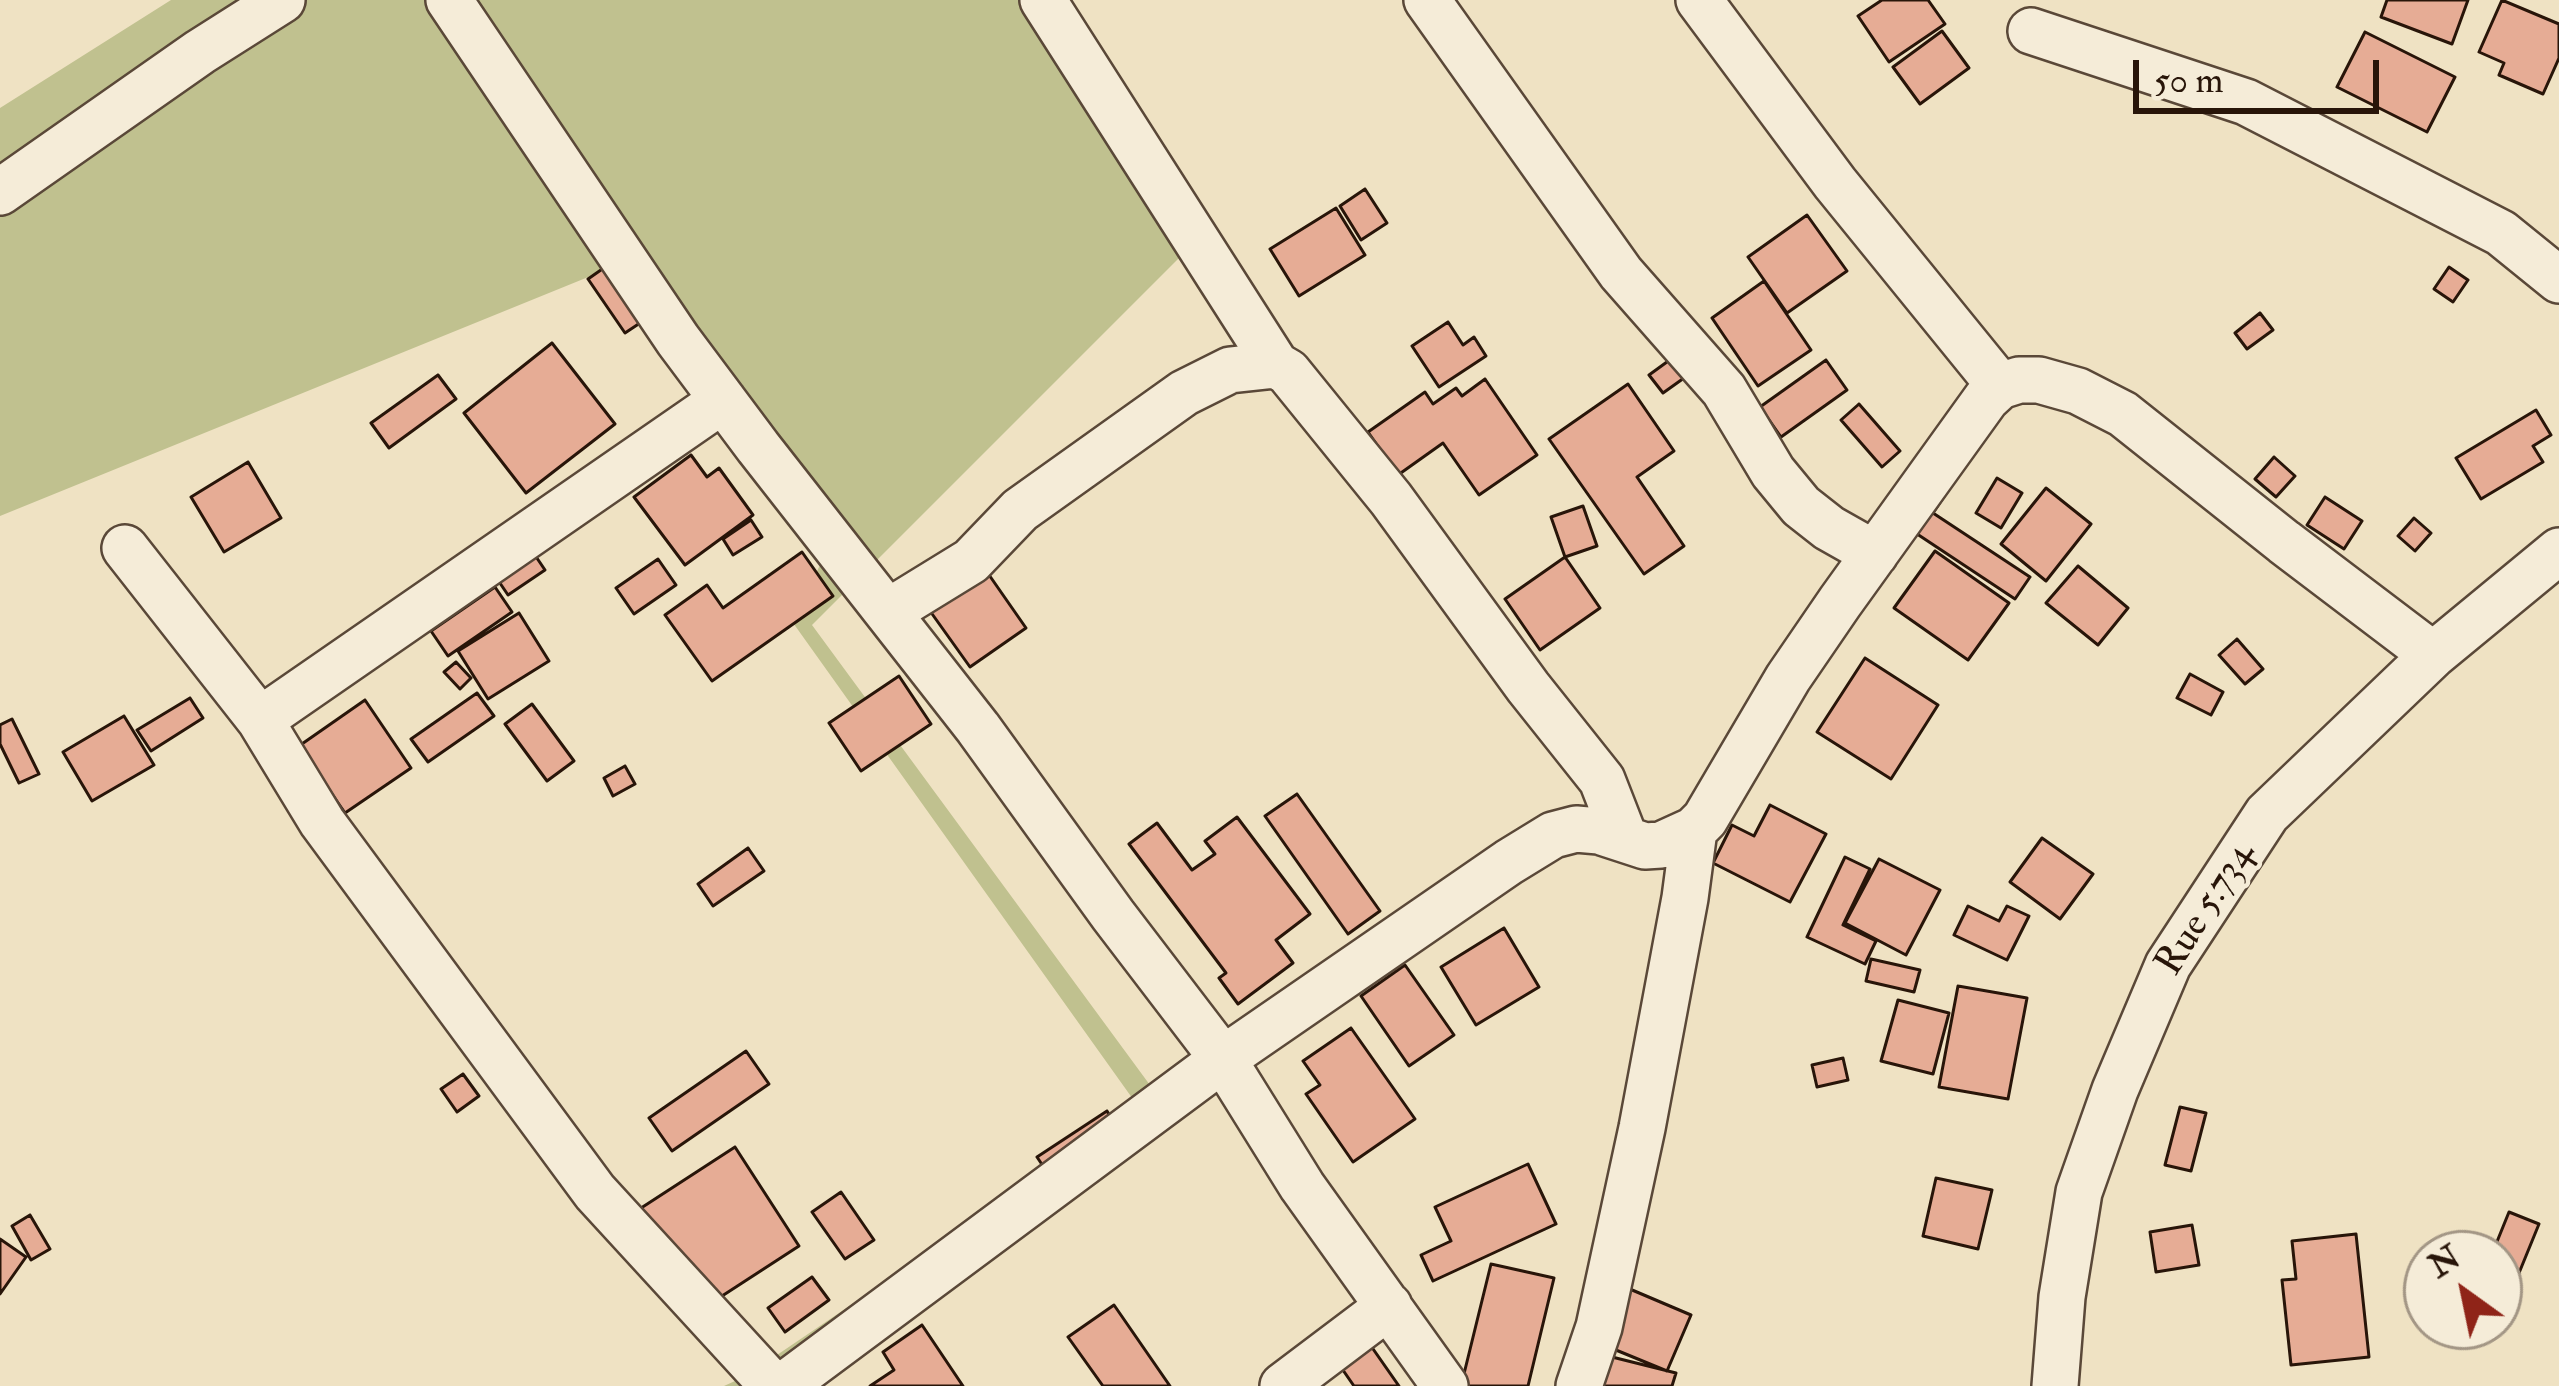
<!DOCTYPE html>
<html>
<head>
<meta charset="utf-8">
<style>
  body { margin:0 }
  #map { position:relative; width:2559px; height:1386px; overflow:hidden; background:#efe2c3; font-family:"IM FELL Double Pica",serif }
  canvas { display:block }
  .north { position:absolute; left:2403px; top:1230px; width:120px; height:120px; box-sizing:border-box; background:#f5ecd8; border:3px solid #a39685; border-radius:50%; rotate:327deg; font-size:33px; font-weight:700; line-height:48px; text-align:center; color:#281509 }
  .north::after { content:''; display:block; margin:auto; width:42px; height:54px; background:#8f2418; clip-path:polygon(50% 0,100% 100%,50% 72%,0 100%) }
  .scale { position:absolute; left:2133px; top:60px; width:246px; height:54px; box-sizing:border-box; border:6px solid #281509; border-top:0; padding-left:15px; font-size:36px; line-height:42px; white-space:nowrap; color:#281509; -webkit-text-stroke:9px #f5ecd8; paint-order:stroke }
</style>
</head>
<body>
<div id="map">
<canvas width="2559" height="1386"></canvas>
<div class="north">N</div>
<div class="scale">50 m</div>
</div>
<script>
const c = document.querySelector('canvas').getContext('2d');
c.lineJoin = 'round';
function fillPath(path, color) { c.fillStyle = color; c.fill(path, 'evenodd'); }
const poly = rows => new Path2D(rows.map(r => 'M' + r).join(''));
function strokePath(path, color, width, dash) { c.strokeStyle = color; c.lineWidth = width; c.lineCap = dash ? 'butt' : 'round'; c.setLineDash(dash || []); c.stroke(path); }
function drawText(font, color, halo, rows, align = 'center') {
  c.font = font + ' "IM FELL Double Pica",serif'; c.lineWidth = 9; c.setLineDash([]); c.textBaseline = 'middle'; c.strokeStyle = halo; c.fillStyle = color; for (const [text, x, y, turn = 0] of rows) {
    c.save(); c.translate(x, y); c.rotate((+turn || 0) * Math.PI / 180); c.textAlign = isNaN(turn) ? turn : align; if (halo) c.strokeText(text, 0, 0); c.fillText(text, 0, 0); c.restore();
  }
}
fillPath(poly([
  [171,0,1030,0,1190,247,812,625,1169,1111,746,1386,724,1386,746,1376,1140,1109,791,620,844,520,608,269,0,516,0,108]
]), '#c0c18f');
const building = poly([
  [1882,0,1928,0,1945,24,1889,62,1858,16,1882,0],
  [2387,0,2468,0,2452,44,2381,17,2387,0],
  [2502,0,2559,24,2559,58,2543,94,2499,75,2504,63,2479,52,2502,0],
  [1942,31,1969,68,1920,104,1893,67,1942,31],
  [2365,32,2455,77,2427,132,2337,87,2365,32],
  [1365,189,1387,223,1361,240,1340,206,1365,189],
  [1336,208,1365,255,1299,296,1270,249,1336,208],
  [1807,215,1847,271,1787,313,1748,257,1807,215],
  [608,265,646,319,625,333,588,279,608,265],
  [2449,267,2468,280,2453,302,2434,289,2449,267],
  [1764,281,1811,350,1758,386,1712,318,1764,281],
  [2260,313,2273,330,2247,349,2235,333,2260,313],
  [1448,322,1463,345,1474,337,1486,356,1439,387,1412,346,1448,322],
  [552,343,615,424,526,493,464,413,552,343],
  [1671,359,1684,378,1663,393,1649,375,1671,359],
  [1826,360,1847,390,1781,437,1760,407,1826,360],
  [438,375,456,399,389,448,371,423,438,375],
  [1485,379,1537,455,1479,495,1443,443,1398,475,1368,432,1425,392,1433,404,1456,388,1462,396,1485,379],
  [1628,384,1674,451,1637,477,1684,546,1644,574,1549,439,1628,384],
  [1859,404,1900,451,1882,467,1841,420,1859,404],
  [2536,410,2551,435,2533,446,2543,462,2481,499,2456,458,2536,410],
  [691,455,707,477,719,468,753,515,685,565,634,497,691,455],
  [2274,457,2295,476,2276,497,2255,479,2274,457],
  [248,462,281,518,224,552,191,497,248,462],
  [1997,478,2022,493,2001,528,1976,513,1997,478],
  [2046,488,2091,524,2046,581,2001,544,2046,488],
  [1949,489,1933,513,2030,577,2015,599,1896,520,1949,489],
  [2325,497,2362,521,2344,549,2307,525,2325,497],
  [1583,506,1597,546,1565,557,1551,517,1583,506],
  [2414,518,2431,533,2415,551,2398,536,2414,518],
  [751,520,762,537,733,555,723,539,751,520],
  [518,530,545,570,508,595,481,555,518,530],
  [1935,551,2009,603,1968,660,1894,608,1935,551],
  [802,552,833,596,712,681,665,615,707,585,723,608,802,552],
  [1565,557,1600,608,1540,650,1505,599,1565,557],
  [658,559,676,585,634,614,616,588,658,559],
  [2078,566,2128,608,2098,645,2046,603,2078,566],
  [987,572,1026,628,970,667,930,611,987,572],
  [495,587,512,612,448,656,431,631,495,587],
  [519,613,549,661,488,699,458,651,519,613],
  [2237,639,2263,669,2245,684,2219,655,2237,639],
  [1865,658,1938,705,1891,779,1817,732,1865,658],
  [456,662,471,678,460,689,444,672,456,662],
  [2190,674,2223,692,2211,715,2177,698,2190,674],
  [899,676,931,724,861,771,829,723,899,676],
  [477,693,494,716,428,762,411,739,477,693],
  [190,698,203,718,151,751,137,730,190,698],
  [365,700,411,768,345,813,299,746,365,700],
  [532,704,574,761,547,781,505,724,532,704],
  [124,716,154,765,92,801,63,752,124,716],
  [12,719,39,774,19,783,0,744,0,725,12,719],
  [625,766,635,784,613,796,604,778,625,766],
  [1297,794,1380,911,1348,934,1265,816,1297,794],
  [1770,805,1826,834,1790,902,1713,863,1732,825,1754,836,1770,805],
  [1237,817,1310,914,1276,940,1293,963,1238,1004,1219,978,1226,973,1129,844,1157,823,1192,870,1215,854,1205,841,1237,817],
  [2042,838,2093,874,2060,919,2010,882,2042,838],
  [748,848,764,871,713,906,698,884,748,848],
  [1845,857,1870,869,1843,925,1876,941,1865,964,1807,937,1845,857],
  [1879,859,1940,890,1906,955,1845,923,1879,859],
  [1968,906,1999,921,2007,906,2029,916,2007,960,1954,935,1968,906],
  [1504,928,1539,987,1476,1025,1441,967,1504,928],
  [1871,959,1920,970,1914,992,1866,981,1871,959],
  [1405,965,1454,1035,1409,1066,1361,996,1405,965],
  [1958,986,2027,998,2008,1099,1939,1087,1958,986],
  [1898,1000,1949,1013,1933,1074,1881,1061,1898,1000],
  [1351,1028,1415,1119,1353,1162,1306,1094,1320,1085,1303,1061,1351,1028],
  [746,1051,769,1084,672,1151,649,1118,746,1051],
  [1843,1058,1848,1080,1817,1087,1812,1065,1843,1058],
  [463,1074,479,1096,457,1112,441,1089,463,1074],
  [2180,1107,2206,1113,2191,1171,2165,1165,2180,1107],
  [1107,1111,1120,1132,1051,1178,1037,1157,1107,1111],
  [735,1147,799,1246,702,1309,638,1210,735,1147],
  [1528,1164,1556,1224,1433,1281,1421,1255,1451,1241,1435,1207,1528,1164],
  [1936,1178,1992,1190,1978,1249,1923,1236,1936,1178],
  [841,1192,874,1240,845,1259,812,1212,841,1192],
  [2509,1212,2539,1224,2499,1322,2499,1254,2492,1254,2509,1212],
  [30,1215,50,1249,31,1260,12,1226,30,1215],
  [2192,1225,2199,1265,2156,1272,2150,1232,2192,1225],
  [2356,1234,2369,1357,2291,1365,2282,1280,2296,1279,2292,1241,2356,1234],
  [0,1239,26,1257,0,1294,0,1239],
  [1491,1264,1554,1278,1528,1386,1461,1386,1491,1264],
  [812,1277,829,1300,785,1332,768,1308,812,1277],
  [1618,1284,1691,1315,1667,1371,1594,1341,1618,1284],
  [1114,1305,1170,1386,1103,1386,1068,1337,1114,1305],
  [922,1325,963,1386,870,1386,894,1370,883,1352,922,1325],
  [1357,1326,1399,1386,1354,1386,1327,1347,1357,1326],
  [1588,1351,1676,1373,1672,1386,1578,1386,1588,1351]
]);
fillPath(building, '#e6ac95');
strokePath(building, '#281509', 3);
const minor = poly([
  [449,0,678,340,758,447,978,728,1113,915,1223,1059,1302,1186,1445,1386],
  [1043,0,1276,365,1288,372,1391,499,1528,687,1602,780,1625,839],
  [1427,0,1621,273,1724,390,1773,472,1801,506,1829,528,1875,554],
  [1699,0,1835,183,2000,386],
  [2031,31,2246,102,2501,233,2559,280],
  [0,192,200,52,282,0],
  [125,548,260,720,322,822,595,1192,773,1386],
  [888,612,971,561,1020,510,1184,393,1230,370,1276,365],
  [260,720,723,400],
  [783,1386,1223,1059,1509,862,1553,835,1576,829,1599,831,1645,846,1661,845,1694,830,1705,819,1788,678,1840,602,1986,399,2000,386,2019,380,2039,380,2078,391,2123,414,2284,542,2433,655],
  [1283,1386,1389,1306],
  [1579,1386,1599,1327,1642,1128,1685,898,1694,830],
  [2055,1386,2062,1297,2079,1192,2115,1090,2168,965,2267,814,2433,655,2559,551]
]);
strokePath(minor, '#5a4838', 50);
strokePath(minor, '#f5ecd8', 45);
drawText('39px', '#281509', '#f5ecd8', [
  ["Rue 5.734",2207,910,-58]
]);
</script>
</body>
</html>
